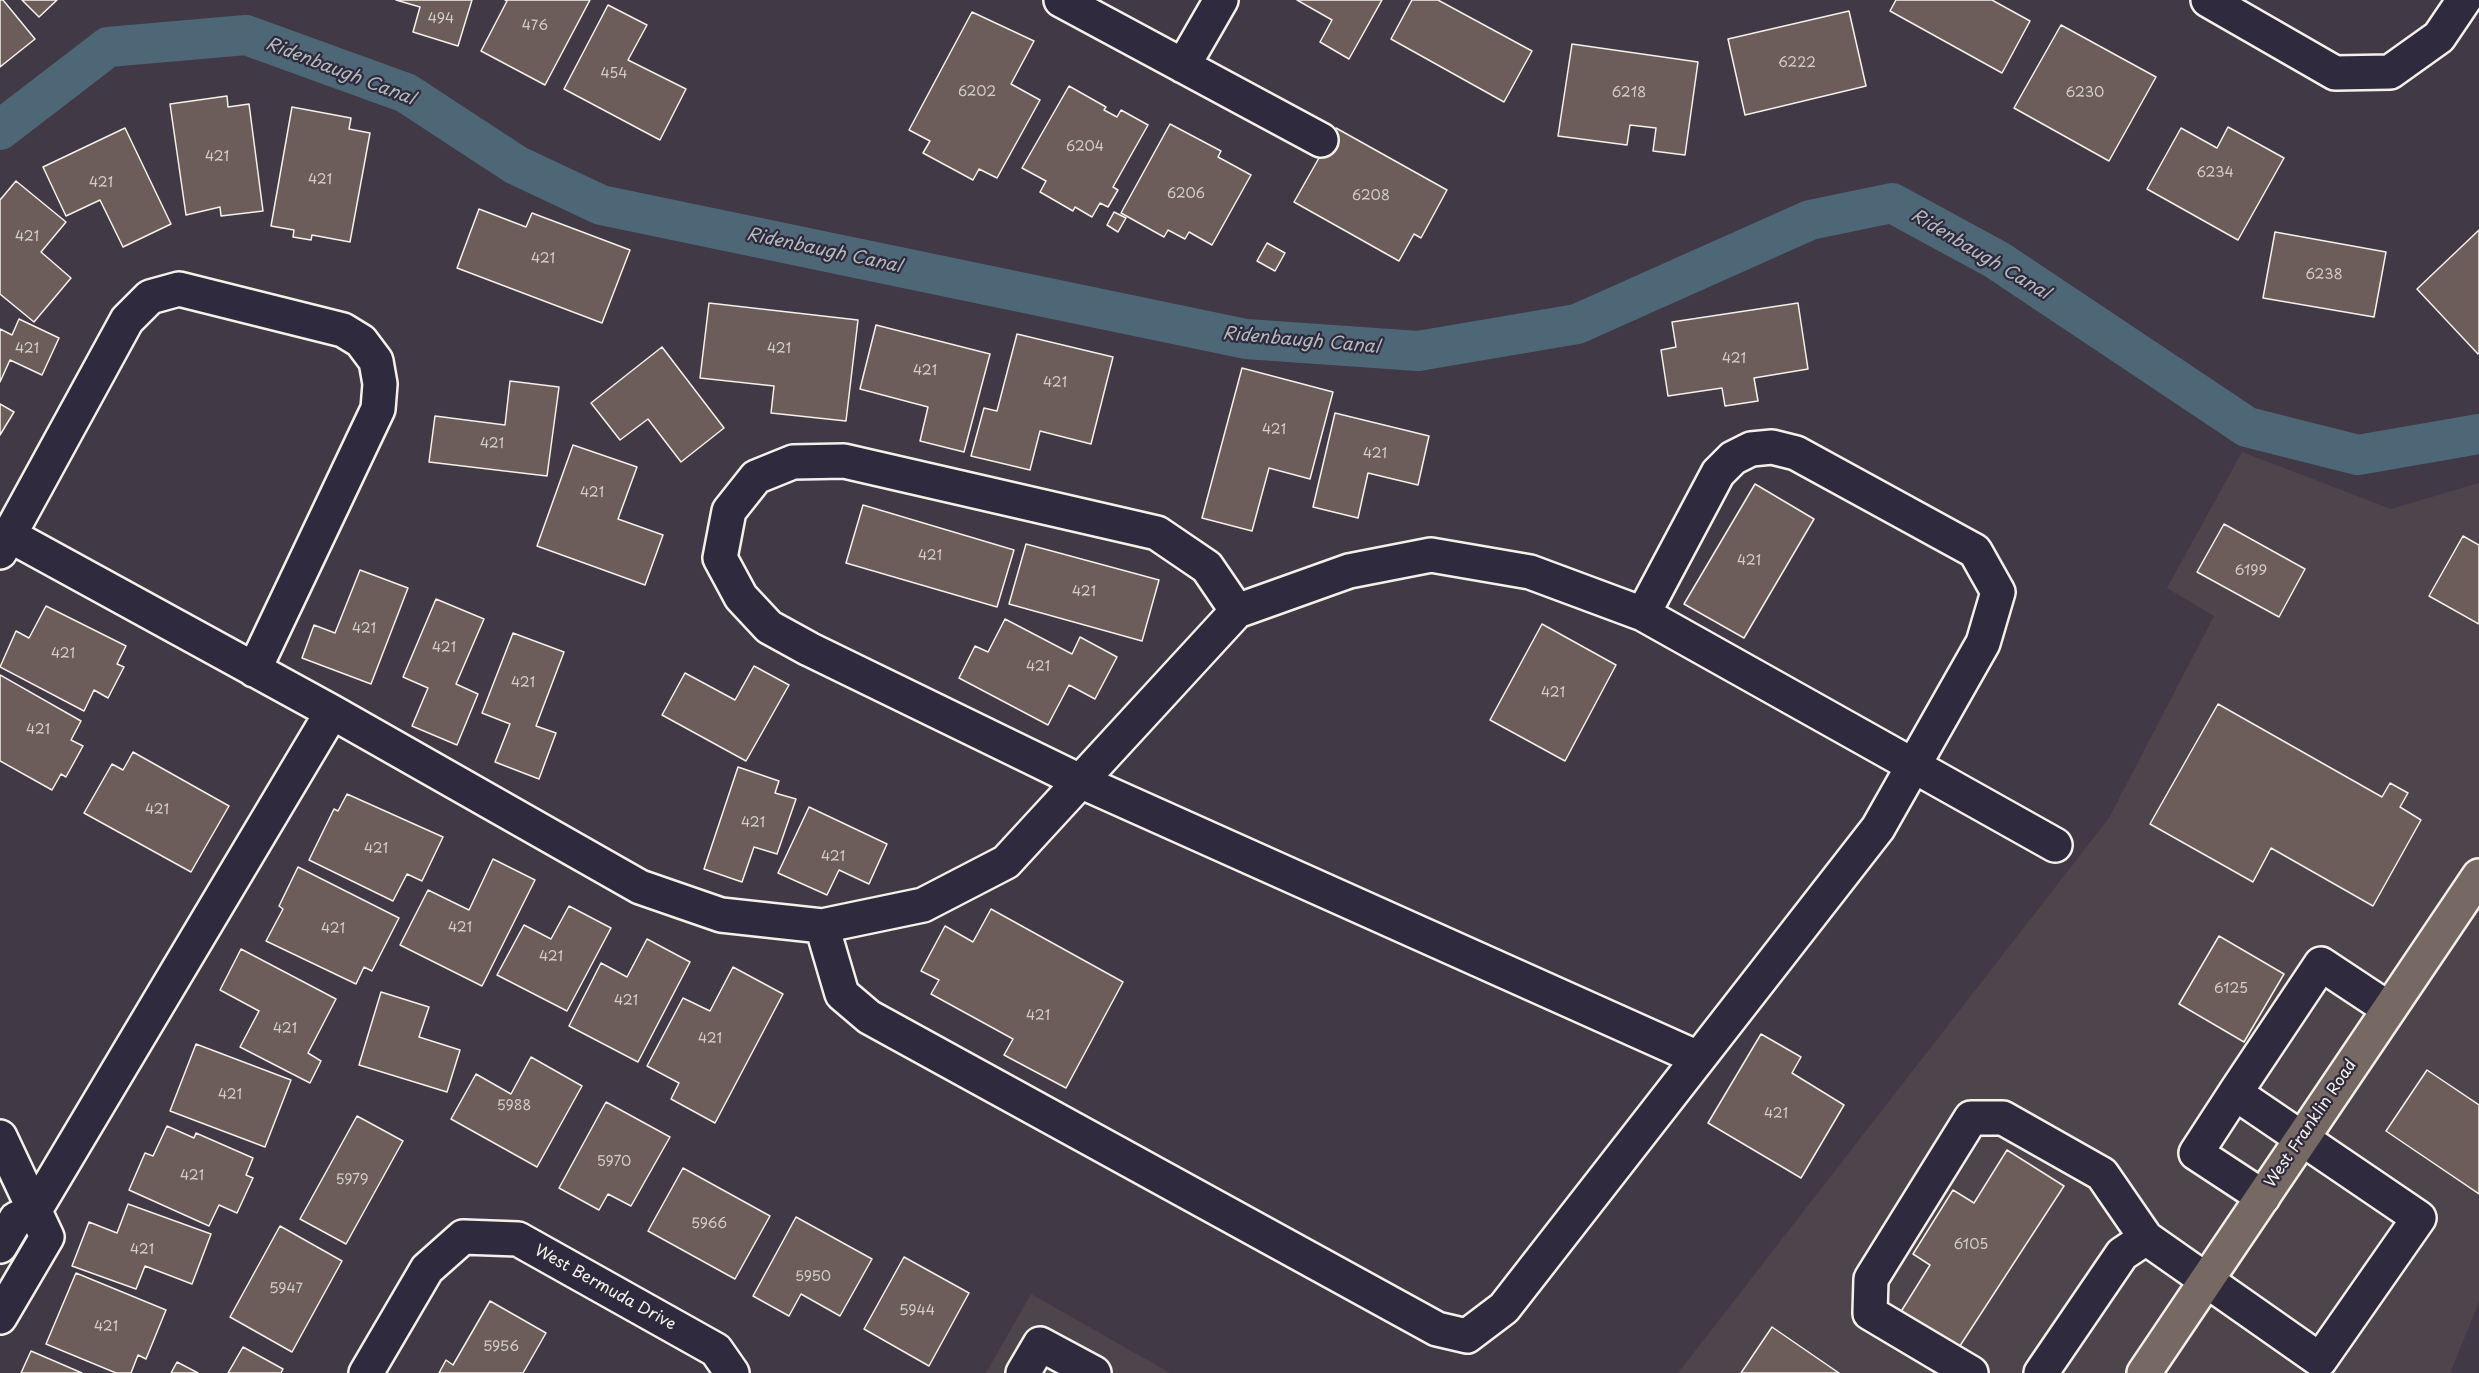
<!DOCTYPE html>
<html>
<head>
<meta charset="utf-8">
<style>
  body { margin:0 }
  canvas { display:block; background:#413946 }
</style>
</head>
<body>
<canvas width="2479" height="1373"></canvas>
<script>
const c = document.querySelector('canvas').getContext('2d');
c.lineJoin = 'round';
function fillPath(path, color) { c.fillStyle = color; c.fill(path, 'evenodd'); }
const poly = rows => new Path2D(rows.map(r => 'M' + r).join(''));
function strokePath(path, color, width, dash) { c.strokeStyle = color; c.lineWidth = width; c.lineCap = dash ? 'butt' : 'round'; c.setLineDash(dash || []); c.stroke(path); }
function drawText(font, color, halo, rows, align = 'center') {
  c.font = font + ' "Playpen Sans",sans-serif'; c.lineWidth = 4.5; c.setLineDash([]); c.textBaseline = 'middle'; c.strokeStyle = halo; c.fillStyle = color; for (const [text, x, y, turn = 0] of rows) {
    c.save(); c.translate(x, y); c.rotate((+turn || 0) * Math.PI / 180); c.textAlign = isNaN(turn) ? turn : align; if (halo) c.strokeText(text, 0, 0); c.fillText(text, 0, 0); c.restore();
  }
}
fillPath(poly([
  [2242,452,2391,509,2479,483,2479,1302,2450,1373,1678,1373,2109,818,2214,616,2167,588],
  [1031,1294,1170,1373,986,1373]
]), '#4e444c');
strokePath(poly([
  [0,130,108,47,246,35,406,93,516,165,601,205,1246,339,1418,351,1577,324,1810,220,1892,203,1997,260,2247,427,2358,455,2479,434]
]), '#4e6777', 40);
const building = poly([
  [0,0,3,0,35,39,0,67,0,0],
  [22,0,57,0,39,17,22,0],
  [396,0,472,0,458,46,413,32,420,7,396,0],
  [505,0,590,0,545,85,481,51,507,1,505,0],
  [1297,0,1382,0,1349,59,1320,42,1332,20,1297,0],
  [1412,0,1438,0,1532,51,1504,102,1391,39,1412,0],
  [1896,0,1992,0,2030,21,2002,73,1890,11,1896,0],
  [608,5,647,25,628,60,686,89,660,140,564,89,608,5],
  [1849,11,1866,86,1745,115,1728,39,1849,11],
  [972,12,1034,41,1011,84,1040,100,997,178,979,169,973,180,923,153,930,141,909,130,972,12],
  [2061,25,2156,77,2109,161,2014,108,2061,25],
  [1572,44,1698,62,1685,155,1653,151,1656,128,1630,125,1627,145,1558,136,1572,44],
  [1069,86,1106,107,1104,110,1117,117,1121,110,1148,125,1113,187,1118,190,1108,207,1100,203,1092,217,1075,207,1073,211,1040,192,1046,181,1022,168,1069,86],
  [227,96,228,107,249,104,263,211,221,216,220,207,186,215,170,104,227,96],
  [292,107,351,118,349,129,370,133,350,242,312,235,311,240,293,237,294,230,271,226,292,107],
  [1170,124,1221,151,1218,157,1251,175,1212,245,1189,232,1185,239,1168,230,1164,237,1121,213,1170,124],
  [2228,127,2284,158,2238,240,2147,189,2181,128,2217,148,2228,127],
  [125,128,171,224,123,247,100,200,66,216,43,167,125,128],
  [1336,128,1447,190,1421,238,1414,234,1399,261,1294,202,1336,128],
  [16,181,66,222,41,252,71,278,34,322,0,294,0,200,16,181],
  [479,209,526,227,532,213,630,250,602,323,457,268,479,209],
  [1114,212,1126,218,1118,232,1107,225,1114,212],
  [2479,230,2479,353,2478,354,2417,289,2479,230],
  [2275,232,2386,252,2374,317,2263,298,2275,232],
  [1267,243,1285,253,1275,271,1257,261,1267,243],
  [709,303,858,320,846,421,771,413,774,386,700,378,709,303],
  [1798,303,1808,369,1754,378,1758,401,1725,406,1722,388,1668,396,1661,350,1676,347,1672,322,1798,303],
  [19,319,59,338,42,375,10,360,0,382,0,329,12,335,19,319],
  [876,325,990,354,964,452,920,441,928,407,860,389,876,325],
  [1017,334,1113,357,1091,444,1040,431,1030,470,971,456,984,408,997,411,1017,334],
  [662,347,724,428,681,462,648,419,620,440,591,403,662,347],
  [1242,368,1333,392,1310,479,1269,468,1252,531,1202,518,1242,368],
  [510,381,559,387,547,476,429,462,435,416,505,425,510,381],
  [0,404,14,412,0,435,0,404],
  [1335,413,1429,436,1418,485,1368,473,1358,518,1313,507,1335,413],
  [573,445,637,467,618,519,663,535,645,585,537,546,573,445],
  [1755,484,1814,519,1744,638,1684,604,1755,484],
  [863,505,1014,550,997,607,846,563,863,505],
  [2224,524,2305,569,2279,617,2197,572,2224,524],
  [2463,536,2479,545,2479,624,2429,596,2463,536],
  [1026,544,1159,580,1142,641,1009,604,1026,544],
  [360,570,408,588,371,684,302,658,314,625,335,633,360,570],
  [436,599,484,619,456,684,478,694,457,745,412,726,428,688,403,677,436,599],
  [46,606,126,646,117,664,124,667,108,698,94,690,84,711,0,667,16,631,29,638,46,606],
  [1005,619,1072,654,1080,637,1117,657,1095,699,1069,685,1048,725,959,678,975,646,988,652,1005,619],
  [1542,624,1616,665,1565,761,1490,720,1542,624],
  [513,633,564,652,536,726,556,733,539,779,495,762,510,724,482,713,513,633],
  [754,666,789,685,746,761,662,715,685,673,735,700,754,666],
  [0,675,81,721,71,740,83,746,66,777,61,774,52,790,0,761,0,675],
  [2218,704,2382,797,2390,783,2408,793,2400,807,2421,820,2373,906,2271,848,2253,882,2150,824,2218,704],
  [133,752,229,806,191,872,84,813,112,764,123,770,133,752],
  [738,767,779,781,775,793,796,799,777,854,754,847,742,882,704,869,738,767],
  [347,794,443,837,422,881,407,874,393,901,309,860,334,809,338,811,347,794],
  [809,807,887,844,869,884,839,870,827,895,778,873,809,807],
  [493,859,535,880,482,986,400,945,428,890,469,910,493,859],
  [298,867,399,918,372,971,364,967,356,984,266,941,283,909,279,906,298,867],
  [569,906,611,928,567,1011,497,975,524,925,551,939,569,906],
  [991,909,1123,982,1066,1088,1004,1055,1013,1039,931,994,939,980,921,971,945,926,973,942,991,909],
  [2219,936,2284,974,2244,1042,2179,1004,2219,936],
  [647,939,690,962,638,1062,569,1026,601,963,627,977,647,939],
  [241,949,336,999,308,1053,321,1061,310,1083,240,1047,259,1011,220,990,241,949],
  [733,967,783,994,715,1123,671,1099,679,1083,647,1066,683,998,710,1011,733,967],
  [381,992,429,1007,419,1037,460,1050,447,1092,359,1065,381,992],
  [1761,1034,1801,1057,1792,1073,1844,1105,1801,1178,1708,1123,1761,1034],
  [196,1044,291,1080,265,1147,170,1111,196,1044],
  [531,1057,582,1086,537,1167,451,1119,476,1074,511,1094,531,1057],
  [2427,1070,2479,1105,2479,1194,2386,1131,2427,1070],
  [606,1102,670,1137,631,1206,608,1194,599,1210,559,1188,606,1102],
  [357,1116,403,1141,346,1244,300,1219,357,1116],
  [167,1126,194,1138,196,1133,253,1158,246,1175,253,1178,237,1213,219,1205,209,1226,129,1190,145,1153,153,1156,167,1126],
  [2007,1150,2064,1186,1954,1355,1897,1318,1930,1265,1913,1254,1953,1190,1974,1203,2007,1150],
  [683,1168,770,1216,735,1279,648,1231,683,1168],
  [128,1204,211,1234,192,1284,145,1266,136,1289,72,1266,89,1222,117,1233,128,1204],
  [796,1217,872,1259,840,1316,801,1294,789,1316,753,1296,796,1217],
  [280,1226,342,1261,292,1352,230,1317,280,1226],
  [904,1257,969,1293,929,1366,864,1329,904,1257],
  [76,1273,166,1310,146,1359,138,1355,131,1373,116,1373,46,1344,76,1273],
  [490,1301,546,1333,523,1373,439,1373,446,1360,453,1365,490,1301],
  [1772,1327,1839,1373,1741,1373,1772,1327],
  [243,1347,283,1369,281,1373,228,1373,243,1347],
  [31,1351,82,1373,21,1373,31,1351],
  [177,1362,198,1373,171,1373,177,1362]
]);
fillPath(building, '#6c5d5a');
strokePath(building, '#f4f1e8', 1.5);
const minor = poly([
  [1061,0,1321,140],
  [2208,0,2335,73,2390,72,2439,37,2464,0],
  [1183,66,1221,0],
  [9,535,332,712,640,887,721,915,822,926,923,905,1006,862,1237,611,1349,571,1431,555,1530,572,1643,614,2055,845],
  [0,552,127,320,150,297,179,289,343,330,361,341,376,361,380,384,378,409,254,670],
  [1237,611,1207,567,1157,533,844,461,793,462,756,477,729,511,720,558,741,597,769,627,809,649,1080,781,1698,1058],
  [822,926,842,994,869,1017,1437,1329,1467,1336,1504,1308,1878,828,1983,643,1998,592,1975,551,1796,453,1772,447,1751,449,1733,458,1718,473,1643,614],
  [2235,1093,2196,1153,2263,1197],
  [0,1137,47,1237,0,1317],
  [0,1246,16,1219,35,1210,332,712],
  [366,1373,427,1269,463,1237,518,1239,716,1350,732,1373],
  [1023,1373,1040,1344,1094,1373],
  [1971,1373,1870,1313,1871,1279,1971,1118,2003,1118,2102,1174,2146,1238],
  [2041,1373,2122,1254,2146,1238,2320,1360,2419,1218,2235,1093,2321,964,2389,1009]
]);
const major = poly([
  [2144,1373,2479,876]
]);
strokePath(minor, '#f4f1e8', 38);
strokePath(major, '#f4f1e8', 38);
strokePath(minor, '#2f2a3d', 33);
strokePath(major, '#766964', 33);
drawText('14px', '#d2ccc4', null, [
  ["494",441,19],
  ["476",535,26],
  ["6222",1797,63],
  ["454",614,74],
  ["6202",977,92],
  ["6218",1629,93],
  ["6230",2085,93],
  ["6204",1085,147],
  ["421",217,157],
  ["6234",2215,173],
  ["421",320,180],
  ["421",101,183],
  ["6206",1186,194],
  ["6208",1371,196],
  ["421",27,237],
  ["421",543,259],
  ["6238",2324,275],
  ["421",27,349],
  ["421",779,349],
  ["421",1734,359],
  ["421",925,371],
  ["421",1055,383],
  ["421",1274,430],
  ["421",492,444],
  ["421",1375,454],
  ["421",592,493],
  ["421",930,556],
  ["421",1749,561],
  ["6199",2251,571],
  ["421",1084,592],
  ["421",364,629],
  ["421",444,648],
  ["421",63,654],
  ["421",1038,667],
  ["421",523,683],
  ["421",1553,693],
  ["421",38,730],
  ["421",157,810],
  ["421",753,823],
  ["421",376,849],
  ["421",833,857],
  ["421",460,928],
  ["421",333,929],
  ["421",551,957],
  ["6125",2231,989],
  ["421",626,1001],
  ["421",1038,1016],
  ["421",285,1029],
  ["421",710,1039],
  ["421",230,1095],
  ["5988",514,1106],
  ["421",1776,1114],
  ["5970",614,1162],
  ["421",192,1176],
  ["5979",352,1180],
  ["5966",709,1224],
  ["6105",1971,1245],
  ["421",142,1250],
  ["5950",813,1277],
  ["5947",286,1289],
  ["5944",917,1311],
  ["421",106,1327],
  ["5956",501,1347]
]);
drawText('16px', '#f4f1e8', '#2f2a3d', [
  ["West Franklin Road",2311,1124,-56],
  ["West Bermuda Drive",605,1288,29]
]);
drawText('italic 18px', '#b2babb', '#2f2a3d', [
  ["Ridenbaugh Canal",340,72,21],
  ["Ridenbaugh Canal",824,251,12],
  ["Ridenbaugh Canal",1980,255,31],
  ["Ridenbaugh Canal",1301,341,5]
]);
</script>
</body>
</html>
